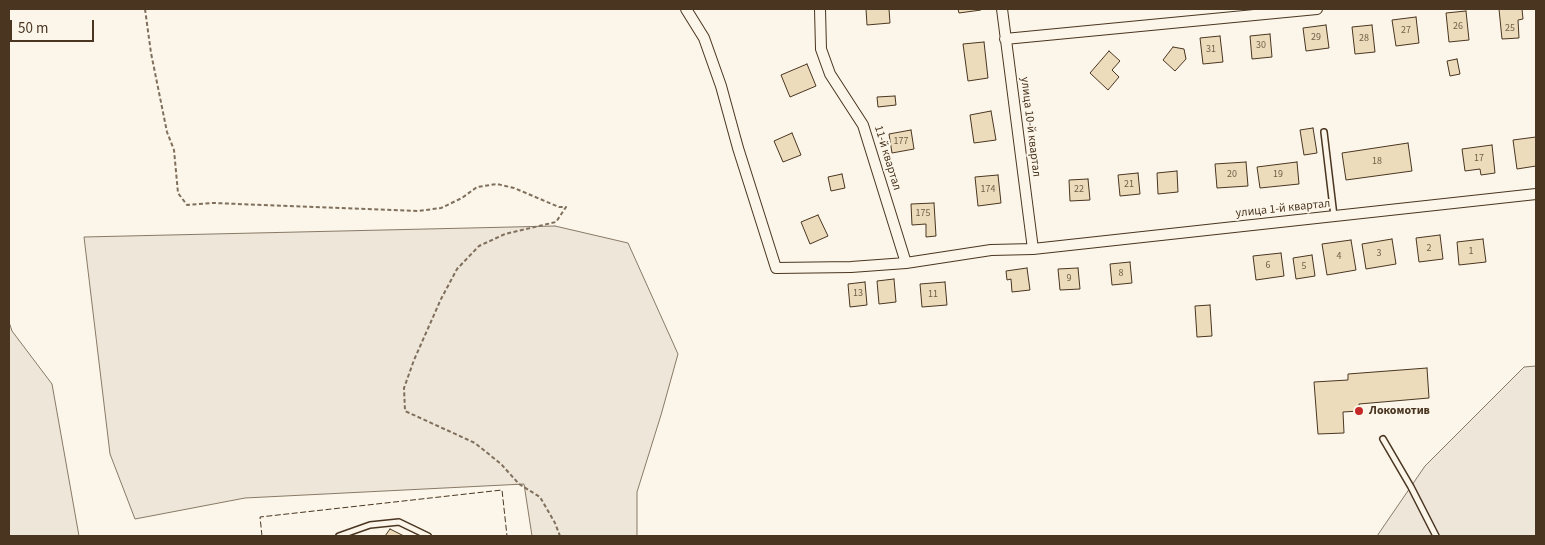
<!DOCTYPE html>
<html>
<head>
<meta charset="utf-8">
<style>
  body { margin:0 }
  #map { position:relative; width:1545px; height:545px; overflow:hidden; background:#fbf6e9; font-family:"Source Sans 3",sans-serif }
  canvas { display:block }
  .frame { position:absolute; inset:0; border:10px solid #4a3520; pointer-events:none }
  .scale { position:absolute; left:10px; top:20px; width:84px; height:22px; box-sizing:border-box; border:2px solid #4a3520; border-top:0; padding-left:6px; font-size:15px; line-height:18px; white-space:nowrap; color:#4a3520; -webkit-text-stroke:4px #fbf6e9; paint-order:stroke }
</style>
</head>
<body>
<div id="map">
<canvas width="1545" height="545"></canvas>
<div class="frame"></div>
<div class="scale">50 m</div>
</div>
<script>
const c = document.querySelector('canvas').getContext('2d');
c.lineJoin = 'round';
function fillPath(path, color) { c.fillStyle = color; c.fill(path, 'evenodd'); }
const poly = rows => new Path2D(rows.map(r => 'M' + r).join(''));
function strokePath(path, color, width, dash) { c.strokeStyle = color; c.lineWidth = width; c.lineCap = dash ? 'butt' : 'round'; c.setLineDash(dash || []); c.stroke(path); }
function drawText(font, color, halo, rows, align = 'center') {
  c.font = font + ' "Source Sans 3",sans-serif'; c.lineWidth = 4; c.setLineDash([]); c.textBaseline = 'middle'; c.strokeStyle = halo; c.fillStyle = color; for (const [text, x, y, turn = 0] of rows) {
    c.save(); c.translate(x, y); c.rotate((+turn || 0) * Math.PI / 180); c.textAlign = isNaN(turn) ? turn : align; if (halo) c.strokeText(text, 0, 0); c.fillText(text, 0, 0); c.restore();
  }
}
const green = poly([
  [555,226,628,243,678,354,661,415,637,492,637,536,532,536,524,484,245,498,135,519,110,454,84,237,555,226],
  [9,322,12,331,52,384,79,536,9,536,9,322],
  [1536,366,1536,536,1377,536,1425,466,1524,367,1536,366]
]);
fillPath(green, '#ede6d9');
strokePath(green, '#887966', 1);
const building = poly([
  [866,9,889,9,890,23,867,25,866,9],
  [958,9,980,9,981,10,959,13,958,9],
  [1499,9,1522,9,1523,19,1518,20,1519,38,1502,39,1499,9],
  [1466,11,1469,40,1449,42,1446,13,1466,11],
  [1416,17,1419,43,1396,46,1392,20,1416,17],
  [1326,25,1329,48,1306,51,1303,28,1326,25],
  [1372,25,1375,52,1355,54,1352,27,1372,25],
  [1270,34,1272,57,1252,59,1250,36,1270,34],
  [1220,36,1223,62,1203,64,1200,38,1220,36],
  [984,42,988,78,968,81,963,44,984,42],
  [1173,47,1184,49,1186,59,1175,71,1163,60,1173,47],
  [1109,51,1120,61,1112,70,1119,77,1108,90,1090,73,1109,51],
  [1457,59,1460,74,1450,76,1447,61,1457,59],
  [807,64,816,86,790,97,781,75,807,64],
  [895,96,896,105,878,107,877,97,895,96],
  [991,111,996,140,974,143,970,115,991,111],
  [1313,128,1317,153,1304,155,1300,130,1313,128],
  [911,130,914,149,892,153,889,134,911,130],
  [792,133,801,155,783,162,774,141,792,133],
  [1536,137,1536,166,1517,169,1513,140,1536,137],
  [1408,143,1412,171,1346,180,1342,153,1408,143],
  [1492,145,1495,173,1481,175,1480,169,1465,171,1462,149,1492,145],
  [1246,162,1248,186,1217,188,1215,164,1246,162],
  [1297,162,1299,184,1260,188,1257,167,1297,162],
  [1177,171,1178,192,1158,194,1157,173,1177,171],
  [1138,173,1140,194,1120,196,1118,175,1138,173],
  [842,174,845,188,831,191,828,177,842,174],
  [998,175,1001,203,978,206,975,177,998,175],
  [1088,179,1090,200,1070,201,1069,180,1088,179],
  [934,203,936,236,926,237,926,224,912,225,911,204,934,203],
  [818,215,828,236,810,244,801,222,818,215],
  [1440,235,1443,259,1419,262,1416,238,1440,235],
  [1392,239,1396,264,1366,269,1362,244,1392,239],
  [1483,239,1486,262,1459,265,1457,242,1483,239],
  [1351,240,1356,270,1327,275,1322,244,1351,240],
  [1281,253,1284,276,1256,280,1253,256,1281,253],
  [1312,255,1315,276,1296,279,1293,258,1312,255],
  [1130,262,1132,283,1112,285,1110,264,1130,262],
  [1027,268,1030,290,1012,292,1011,279,1007,280,1006,271,1027,268],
  [1078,268,1080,289,1060,290,1058,269,1078,268],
  [894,279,896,302,879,304,877,281,894,279],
  [865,282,867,305,850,307,848,284,865,282],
  [945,282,947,305,922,307,920,284,945,282],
  [1210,305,1212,336,1197,337,1195,306,1210,305],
  [1427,368,1429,398,1359,404,1359,411,1343,412,1344,433,1318,434,1314,382,1348,380,1348,374,1427,368],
  [390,529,404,536,385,536,390,529]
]);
fillPath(building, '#ecdcbc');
strokePath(building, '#4a3520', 1);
const service = poly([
  [1324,132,1334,216],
  [1383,439,1411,487,1436,536],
  [339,536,370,525,399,522,428,536]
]);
const minor = poly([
  [686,9,704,38,721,86,738,148,776,268,851,267,906,263,991,250,1033,249,1536,194],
  [820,9,821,49,830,74,863,125,906,263],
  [1002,9,1033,249],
  [1005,39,1317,9]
]);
strokePath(service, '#4a3520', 8);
strokePath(minor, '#4a3520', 12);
strokePath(poly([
  [145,9,151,53,167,132,174,150,178,193,187,205,213,203,418,211,441,208,462,198,477,187,497,184,514,188,559,207,566,207,556,222,505,234,479,246,457,269,441,299,414,360,404,388,405,411,475,443,501,464,519,484,540,497,555,523,560,536]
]), '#7f6f5c', 2, [4, 2.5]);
strokePath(service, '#fbf6e9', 5);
strokePath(minor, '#fbf6e9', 10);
strokePath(poly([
  [262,536,260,517,502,490,507,536]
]), '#4a3520', 1, [6, 2.5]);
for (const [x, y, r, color] of [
  [1359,411,5,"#c62828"]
]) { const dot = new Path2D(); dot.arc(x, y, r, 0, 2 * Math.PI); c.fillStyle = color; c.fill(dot); strokePath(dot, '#fbf6e9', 2); }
drawText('10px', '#725f47', null, [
  ["26",1458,27],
  ["25",1510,29],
  ["27",1406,31],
  ["29",1316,38],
  ["28",1364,39],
  ["30",1261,46],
  ["31",1211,50],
  ["177",901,142],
  ["17",1479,159],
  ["18",1377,162],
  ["20",1232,175],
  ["19",1278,175],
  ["21",1129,185],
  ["174",988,190],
  ["22",1079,190],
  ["175",923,214],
  ["2",1429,249],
  ["1",1471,252],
  ["3",1379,254],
  ["4",1339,257],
  ["6",1268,266],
  ["5",1304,267],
  ["8",1121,274],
  ["9",1069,279],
  ["13",858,294],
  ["11",933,295]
]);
drawText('12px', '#4a3520', '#fbf6e9', [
  ["улица 10-й квартал",1030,127,83],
  ["11-й квартал",887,158,73],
  ["улица 1-й квартал",1283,209,-6]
]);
drawText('bold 12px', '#4a3520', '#fbf6e9', [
  ["Локомотив",1369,411]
], 'left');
</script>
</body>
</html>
